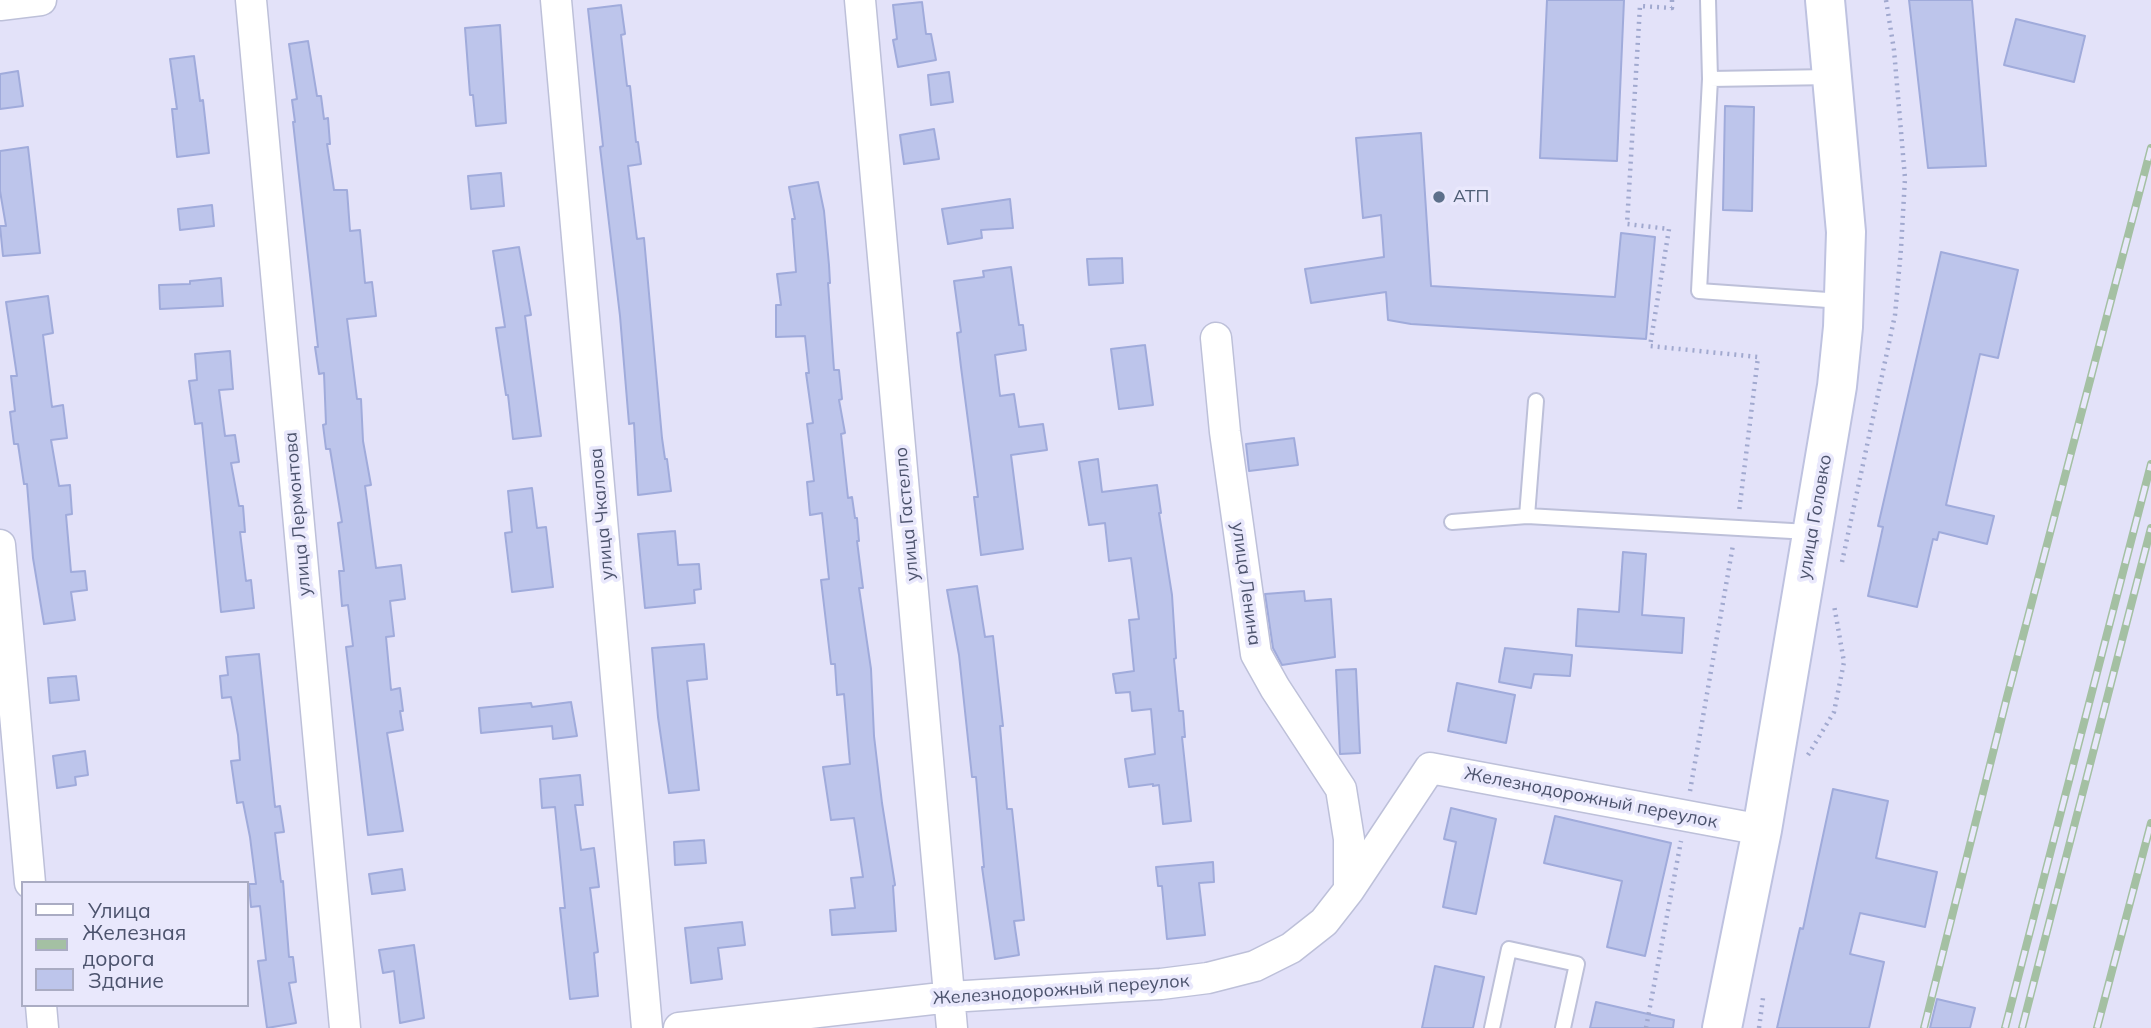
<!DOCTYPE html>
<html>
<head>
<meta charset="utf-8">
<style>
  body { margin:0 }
  #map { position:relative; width:2151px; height:1028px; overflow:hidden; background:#e3e2f9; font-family:Mulish,sans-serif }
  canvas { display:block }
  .legend { position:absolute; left:21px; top:881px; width:228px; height:126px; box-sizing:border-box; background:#e9e8fc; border:2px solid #aaacc3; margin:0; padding:9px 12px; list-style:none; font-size:21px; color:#4c536d }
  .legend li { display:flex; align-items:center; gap:14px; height:35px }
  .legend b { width:35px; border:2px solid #aaacc3 }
</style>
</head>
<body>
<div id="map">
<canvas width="2151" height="1028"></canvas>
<ul class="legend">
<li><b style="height:9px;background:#fff"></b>Улица</li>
<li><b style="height:9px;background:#a4c0a3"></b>Железная дорога</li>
<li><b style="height:19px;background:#bdc5eb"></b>Здание</li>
</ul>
</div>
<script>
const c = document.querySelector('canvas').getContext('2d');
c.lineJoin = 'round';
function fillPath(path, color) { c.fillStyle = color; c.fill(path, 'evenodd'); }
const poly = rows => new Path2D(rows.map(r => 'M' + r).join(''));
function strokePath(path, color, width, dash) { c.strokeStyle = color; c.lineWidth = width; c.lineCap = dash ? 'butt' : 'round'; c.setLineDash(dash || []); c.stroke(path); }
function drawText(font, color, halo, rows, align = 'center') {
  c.font = font + ' Mulish,sans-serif'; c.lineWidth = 7; c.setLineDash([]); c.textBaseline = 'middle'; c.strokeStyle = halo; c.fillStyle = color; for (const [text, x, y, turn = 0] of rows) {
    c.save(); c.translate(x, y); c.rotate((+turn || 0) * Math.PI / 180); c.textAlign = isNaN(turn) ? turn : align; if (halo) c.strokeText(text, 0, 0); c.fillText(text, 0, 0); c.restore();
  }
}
const building = poly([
  [1547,0,1624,0,1617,161,1540,158,1547,0],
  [1909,0,1972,0,1986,166,1928,168,1909,0],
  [922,2,926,34,931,34,936,60,898,67,893,40,897,39,893,5,922,2],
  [621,5,625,34,621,35,627,86,630,86,636,142,638,142,641,164,628,166,637,239,644,238,662,438,665,459,667,459,671,491,638,495,634,423,629,424,620,316,600,147,603,146,588,9,621,5],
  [2016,19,2085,36,2074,82,2004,65,2016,19],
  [500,25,506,123,476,126,473,95,470,95,465,28,500,25],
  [308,41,317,96,321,96,324,119,328,118,330,144,327,144,334,190,347,190,350,231,360,230,365,283,372,282,376,316,347,319,357,399,361,399,363,441,371,485,365,486,376,568,401,565,405,599,390,601,394,636,386,637,391,690,400,688,403,711,400,711,403,730,387,733,403,831,368,835,346,647,353,646,348,605,342,606,339,571,344,571,338,523,342,522,330,449,326,449,323,425,326,424,324,373,319,374,315,347,318,347,293,122,295,122,292,100,297,99,289,44,308,41],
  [194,56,200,101,203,100,209,153,177,157,172,109,177,109,170,59,194,56],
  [18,71,23,106,0,109,0,74,18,71],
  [949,72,953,102,931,105,928,75,949,72],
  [1725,106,1754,107,1752,211,1723,210,1725,106],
  [934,129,939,159,904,164,900,135,934,129],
  [1421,133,1431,286,1615,297,1621,233,1655,237,1646,339,1411,324,1388,320,1386,292,1311,303,1305,269,1384,257,1381,215,1363,218,1356,138,1421,133],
  [28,147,40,253,3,256,0,226,6,226,0,191,0,151,28,147],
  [501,173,504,206,471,209,468,176,501,173],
  [818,182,824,211,829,265,830,283,828,283,834,370,839,370,842,399,839,400,845,433,841,434,848,498,852,497,855,518,857,518,859,541,857,541,863,588,859,588,871,669,874,736,882,803,895,885,893,886,896,931,832,935,830,910,855,908,851,878,863,877,854,818,831,820,823,767,850,764,844,694,837,695,835,664,831,664,821,580,829,579,822,513,810,515,807,482,814,481,807,424,813,423,806,373,809,373,805,336,776,337,776,305,781,305,777,274,796,272,792,219,795,219,789,187,818,182],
  [1010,199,1013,228,981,230,982,238,948,244,942,209,1010,199],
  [212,205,214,226,180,230,178,209,212,205],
  [519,247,531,315,525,316,541,436,513,439,508,395,506,395,496,328,505,327,493,251,519,247],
  [1941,252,2018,270,1998,358,1980,354,1946,505,1994,516,1987,544,1939,532,1937,540,1933,539,1917,607,1868,596,1883,527,1878,526,1941,252],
  [1122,258,1123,283,1089,285,1087,259,1122,258],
  [1011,267,1019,325,1023,325,1026,350,995,355,1000,396,1014,394,1019,427,1043,424,1047,450,1011,455,1023,549,981,555,974,497,978,497,961,367,957,333,961,332,954,281,984,277,983,271,1011,267],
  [221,278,223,306,160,309,159,285,190,284,190,281,221,278],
  [48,296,53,333,43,335,52,407,63,405,67,438,51,440,59,486,70,485,72,514,66,515,71,572,85,571,87,590,71,592,75,620,44,624,33,558,27,484,24,484,18,444,14,444,10,412,15,411,11,376,17,376,6,302,48,296],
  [1145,345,1153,405,1119,409,1111,349,1145,345],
  [230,351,233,389,219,390,225,436,235,435,239,462,231,463,239,506,243,506,245,532,240,532,246,581,251,580,254,608,221,612,202,423,195,424,189,381,197,380,195,354,230,351],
  [1294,438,1298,465,1249,471,1246,444,1294,438],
  [1098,459,1102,492,1157,485,1161,513,1159,513,1172,595,1176,658,1174,659,1179,711,1183,711,1185,737,1182,737,1191,821,1163,824,1159,785,1153,786,1153,784,1129,787,1125,759,1155,754,1151,709,1132,711,1130,692,1116,693,1113,674,1134,671,1129,620,1139,619,1131,558,1109,561,1105,523,1089,525,1079,462,1098,459],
  [532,488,537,528,546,527,553,587,512,592,505,533,512,532,508,491,532,488],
  [675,531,678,565,699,564,701,589,694,590,695,603,645,608,638,534,675,531],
  [1623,552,1646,554,1642,615,1684,618,1682,653,1576,646,1578,609,1619,612,1623,552],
  [977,586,985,637,993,636,1003,726,1000,726,1007,809,1012,809,1024,920,1014,921,1019,955,995,959,982,867,984,867,976,777,972,777,959,655,947,590,977,586],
  [1304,591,1305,601,1331,599,1335,657,1282,665,1273,648,1265,594,1304,591],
  [704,644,707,679,687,681,699,790,669,793,658,717,652,648,704,644],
  [1505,648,1572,655,1570,676,1534,674,1531,688,1499,682,1505,648],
  [259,654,275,807,280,806,284,832,275,833,281,882,283,881,289,957,293,957,296,982,289,983,296,1023,267,1028,258,961,266,960,260,906,251,907,249,884,256,884,250,837,243,802,237,803,231,761,240,760,238,735,231,697,222,698,220,676,228,675,226,657,259,654],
  [1356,669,1360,753,1340,754,1336,670,1356,669],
  [76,676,79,700,50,703,48,678,76,676],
  [1457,683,1515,695,1506,743,1448,731,1457,683],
  [571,702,577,736,553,739,552,726,481,733,479,708,531,703,532,707,571,702],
  [85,751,88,775,75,777,76,785,57,788,53,756,85,751],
  [580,775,583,805,575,805,581,850,594,848,599,887,590,888,598,952,594,953,598,996,570,999,560,908,565,908,555,807,542,808,540,779,580,775],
  [1833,789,1888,801,1876,858,1937,872,1925,927,1860,913,1850,954,1884,962,1869,1028,1777,1028,1800,928,1803,929,1833,789],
  [1451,808,1496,819,1476,914,1443,907,1456,842,1444,839,1451,808],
  [1555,816,1671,843,1645,956,1607,947,1622,881,1544,863,1555,816],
  [704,840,706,863,675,865,674,842,704,840],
  [1213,862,1214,882,1199,883,1205,935,1167,939,1162,886,1158,886,1156,867,1213,862],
  [402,869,405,890,372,894,369,874,402,869],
  [742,922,745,945,718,948,722,979,691,983,685,928,742,922],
  [414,945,424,1018,400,1023,394,971,383,973,379,950,414,945],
  [1435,966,1484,977,1473,1028,1422,1028,1435,966],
  [1937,999,1975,1008,1970,1028,1930,1028,1937,999],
  [1596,1002,1674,1020,1673,1028,1590,1028,1596,1002]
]);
fillPath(building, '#bdc5eb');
strokePath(building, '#a0abdb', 2);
const lane = poly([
  [1708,0,1710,79],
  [1831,77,1710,79,1699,291,1842,301],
  [1536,401,1527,516,1809,532],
  [1452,522,1527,516],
  [1492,1028,1509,949,1577,964,1563,1028]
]);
const street = poly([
  [251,0,345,1028],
  [556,0,647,1028],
  [860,0,952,1028],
  [0,5,41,0],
  [1216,338,1225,432,1256,654,1275,688,1341,789,1349,839,1349,890],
  [0,545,30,883],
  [41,1005,43,1028],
  [679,1028,950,997,1161,984,1208,978,1255,966,1291,948,1324,922,1349,890,1430,768,1762,830]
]);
const secondary = poly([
  [1722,1028,1762,830,1837,386,1843,327,1846,232,1825,0]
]);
strokePath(lane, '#bdc0d9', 18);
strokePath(street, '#bdc0d9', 33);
strokePath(secondary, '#bec2e0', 42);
strokePath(poly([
  [1672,0,1672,8,1640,6,1627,224,1669,229,1650,346,1758,357,1739,512],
  [1842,562,1895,315,1901,249,1905,178,1894,50,1886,0],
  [1808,755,1834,712,1844,662,1834,605],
  [1690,791,1733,545],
  [1646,1028,1681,841],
  [1759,1028,1763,998]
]), '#a1a9cf', 4.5, [2, 5]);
strokePath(lane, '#fff', 14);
strokePath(street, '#fff', 30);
strokePath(secondary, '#fff', 38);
const rail = poly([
  [1924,1028,2007,697,2151,148],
  [2005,1028,2151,464],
  [2022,1028,2151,528],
  [2097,1028,2151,823]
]);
strokePath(rail, '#a4c0a3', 8);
strokePath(rail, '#e9e8fc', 5, [16]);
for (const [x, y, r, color] of [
  [1439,197,7,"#5c6f8a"]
]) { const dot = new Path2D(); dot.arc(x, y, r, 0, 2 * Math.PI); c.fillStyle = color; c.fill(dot); strokePath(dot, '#e9e8fc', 2.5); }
drawText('18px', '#4e5e75', '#e9e8fc', [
  ["АТП",1453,197]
], 'left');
drawText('18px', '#4c536d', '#e9e8fc', [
  ["улица Лермонтова",298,514,-95],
  ["улица Чкалова",602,514,-95],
  ["улица Гастелло",907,514,-95],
  ["улица Головко",1815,517,-80],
  ["улица Ленина",1246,584,82],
  ["Железнодорожный переулок",1591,798,11],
  ["Железнодорожный переулок",1061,990,-4]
]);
</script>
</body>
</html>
